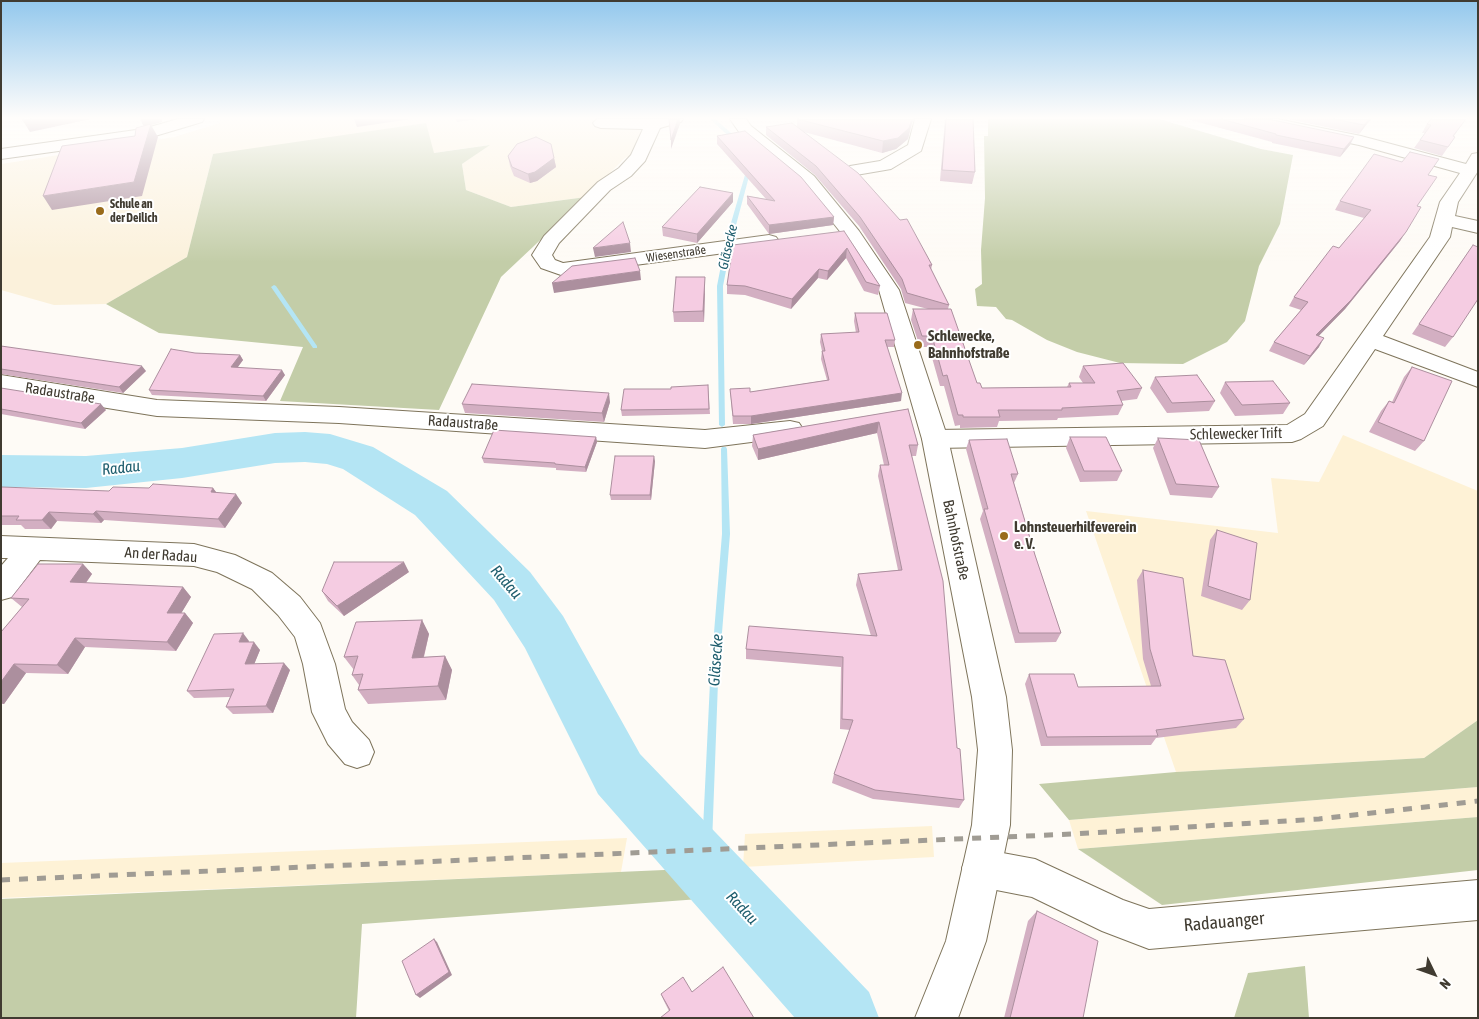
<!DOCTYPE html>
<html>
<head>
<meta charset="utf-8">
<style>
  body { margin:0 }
  #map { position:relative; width:1479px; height:1019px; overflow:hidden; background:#fefbf6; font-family:"Asap Condensed",sans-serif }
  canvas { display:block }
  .frame { position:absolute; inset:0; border:2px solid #403b31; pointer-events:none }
  .north { position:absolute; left:1409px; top:949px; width:50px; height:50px; -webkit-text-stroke:4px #fff; paint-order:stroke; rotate:132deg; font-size:14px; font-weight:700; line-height:20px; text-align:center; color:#403b31 }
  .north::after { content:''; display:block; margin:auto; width:18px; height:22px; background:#403b31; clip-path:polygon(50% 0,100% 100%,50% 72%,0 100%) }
</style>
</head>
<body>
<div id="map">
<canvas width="1479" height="1019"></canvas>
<div class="frame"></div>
<div class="north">N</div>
</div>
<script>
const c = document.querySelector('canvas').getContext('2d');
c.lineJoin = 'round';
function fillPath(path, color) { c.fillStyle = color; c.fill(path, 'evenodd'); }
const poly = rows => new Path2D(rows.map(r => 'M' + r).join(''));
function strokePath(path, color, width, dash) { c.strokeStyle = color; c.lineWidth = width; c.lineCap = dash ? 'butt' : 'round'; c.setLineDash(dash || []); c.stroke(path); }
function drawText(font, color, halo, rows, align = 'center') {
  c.font = font + ' "Asap Condensed",sans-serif'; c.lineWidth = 4; c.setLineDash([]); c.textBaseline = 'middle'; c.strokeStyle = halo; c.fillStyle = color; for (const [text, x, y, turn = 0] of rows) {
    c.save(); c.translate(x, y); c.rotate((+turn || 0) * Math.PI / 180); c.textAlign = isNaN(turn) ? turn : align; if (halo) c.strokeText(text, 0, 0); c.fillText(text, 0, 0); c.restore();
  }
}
fillPath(poly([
  [1343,435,1478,491,1478,720,1424,758,1176,772,1086,511,1278,533,1271,478,1319,482],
  [1478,787,1478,817,1078,849,1069,820],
  [932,826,934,857,743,867,745,834],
  [627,838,621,872,1,898,1,863]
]), '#fef2d6');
fillPath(poly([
  [220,119,667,119,634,155,625,158,586,197,511,207,466,190,462,164,489,145,434,153,213,154,187,257,106,304,54,305,1,290,1,164,174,137,220,123]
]), '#fbf1db');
fillPath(poly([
  [988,119,1159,119,1261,149,1293,155,1280,224,1259,266,1245,321,1227,342,1183,364,1120,363,1077,352,1047,340,1012,320,1006,319,996,307,977,306,975,289,982,284,981,250,985,198,984,136,988,136],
  [426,123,434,153,490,145,462,164,466,190,511,207,586,197,501,277,439,410,280,401,303,347,159,333,106,304,187,257,213,154],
  [1478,720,1478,787,1069,820,1039,784,1176,772,1424,758],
  [1478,817,1478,870,1162,905,1078,849],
  [687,869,713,898,362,924,356,1018,1,1018,1,899],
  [1305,966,1309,1018,1234,1018,1248,973]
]), '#c3cda8');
fillPath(poly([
  [710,119,715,119,737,138,737,140,733,140,710,119],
  [747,168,751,169,732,240,723,286,725,425,722,427,719,425,717,286,726,240,747,168],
  [274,285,276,286,317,346,317,348,313,348,271,287,274,285],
  [722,447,726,447,727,449,730,534,718,682,711,871,710,875,706,876,702,875,701,871,710,682,722,534,721,449,722,447]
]), '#b4e5f4');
fillPath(poly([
  [305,432,330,434,373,447,447,491,530,572,563,616,640,754,869,992,879,1018,795,1018,598,794,525,648,494,600,415,515,343,469,327,464,305,462,275,463,182,478,86,488,1,487,1,455,86,456,182,448,275,433,305,432]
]), '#b4e5f4');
const minor = poly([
  [178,119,204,119,202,122,145,139,1,159,1,149,143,129,178,119],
  [597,119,683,119,681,122,660,128,645,161,631,176,610,190,559,243,552,255,555,260,563,263,769,235,776,237,779,241,776,245,769,247,561,275,541,268,532,255,544,236,598,182,619,168,631,155,643,129,601,128,595,126,593,123,597,119],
  [915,119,931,119,921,151,891,169,856,175,850,174,847,170,850,166,880,161,908,145,915,119],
  [1245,119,1277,119,1361,136,1466,164,1472,154,1478,153,1478,171,1458,202,1455,216,1478,221,1478,233,1452,227,1450,237,1383,336,1478,372,1478,387,1375,349,1323,426,1301,439,1292,442,935,448,926,445,922,439,926,433,935,430,1287,425,1305,414,1430,237,1440,202,1460,173,1359,145,1247,122,1245,119],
  [1,375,157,400,339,407,705,430,790,421,799,423,803,429,799,435,790,437,705,448,339,423,157,416,1,391,1,375],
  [1,536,194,544,235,555,272,573,300,597,320,623,335,664,345,709,352,722,369,740,374,752,369,764,357,768,345,764,328,744,312,712,303,664,295,637,278,615,252,589,217,572,194,566,40,560,12,597,1,600,1,566,8,558,1,558,1,536],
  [981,849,1035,859,1123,900,1149,909,1478,880,1478,920,1149,949,1102,931,1032,897,981,887,967,882,962,868,967,854,981,849]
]);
const tertiary = poly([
  [730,119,746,119,751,126,814,176,859,231,899,290,948,439,1006,697,1012,750,1010,825,986,941,958,1018,915,1018,946,941,972,825,978,750,972,697,922,439,879,290,842,234,802,184,739,132,730,119]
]);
strokePath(minor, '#7e745b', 2);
strokePath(tertiary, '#7e745b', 2);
fillPath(minor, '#fff');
fillPath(tertiary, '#fff');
strokePath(poly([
  [1,880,1073,834,1319,819,1478,801]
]), '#a09c94', 5, [9, 9]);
fillPath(poly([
  [797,119,913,119,908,139,896,149,882,153,804,132,932,265,931,270,949,305,948,309,977,383,982,388,1067,387,1069,383,1083,383,1079,377,1083,366,1142,388,1137,399,1121,401,1123,405,1118,415,1058,418,1057,420,999,421,997,427,960,428,960,425,955,426,944,386,940,386,929,347,920,347,911,320,913,309,928,309,905,303,901,289,859,226,815,175,766,135,766,127,797,127],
  [945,119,973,119,975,172,972,184,940,181],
  [1187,119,1268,119,1350,145,1340,157,1272,143,1272,142],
  [1288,119,1371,119,1359,134],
  [1466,119,1454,136,1455,137,1442,156,1414,148,1425,133,1422,133,1427,124],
  [717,136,834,217,833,225,769,234,747,204,747,196,766,199,717,144],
  [508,156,554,158,556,167,537,181,530,183,514,176,510,166],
  [1429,175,1417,206,1400,241,1345,309,1319,335,1319,347,1304,365,1269,351,1274,342,1301,310,1289,306,1294,297,1339,248,1364,218,1335,210,1340,201],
  [733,202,697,243,663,236,662,227],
  [844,231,880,286,878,295,864,291,846,258,827,280,818,278,791,309,745,295,727,294,727,285],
  [1473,245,1453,337,1445,347,1412,334],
  [705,287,704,322,674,322,673,312],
  [855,313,895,340,894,347,887,347,901,401,751,424,733,424,730,389,750,392,827,380,821,359,822,351,820,342,821,334,856,333,854,321],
  [1,346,146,371,123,393,1,374],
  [195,353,240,355,243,360,238,367,285,375,266,401,152,395,149,390],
  [1412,367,1424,441,1415,451,1369,432,1381,411,1389,401,1392,402,1404,377],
  [1155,377,1215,401,1209,411,1167,413,1150,388],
  [1225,382,1290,403,1283,414,1235,416,1220,393],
  [708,385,710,414,622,416,621,410,671,389],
  [1,388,106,410,85,429,1,414],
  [610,402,604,422,465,413,462,404],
  [908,409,918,445,916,456,912,456,957,748,964,800,959,808,873,799,832,783,834,774,850,730,840,729,841,667,746,659,746,649,871,636,856,585,858,574,898,570,878,476,880,465,884,465,877,433,758,460,752,446,753,435],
  [596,437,597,442,586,472,556,470,556,468,484,463,482,458],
  [1070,437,1122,471,1117,481,1080,482,1066,448],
  [1158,438,1219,487,1212,498,1170,495,1153,448],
  [969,440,1018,474,1014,483,1035,555,1061,633,1056,642,1015,643,980,519,983,511,966,449],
  [655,461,651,500,611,500,610,495],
  [1,488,109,491,149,488,213,488,216,493,242,503,225,528,104,520,101,523,57,521,51,529,25,529,21,525,1,525],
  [1217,530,1250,600,1242,610,1201,596,1210,540],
  [83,564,92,574,86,583,183,587,191,597,181,613,185,613,193,623,176,651,85,647,68,674,26,673,4,704,1,704,1,632,22,607,11,598],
  [1143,570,1193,656,1244,719,1236,728,1156,738,1151,745,1041,746,1025,684,1029,674,1078,687,1151,686,1143,659,1137,580],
  [409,572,344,616,328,601,322,591],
  [422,620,429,634,424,657,445,656,452,670,446,700,368,704,358,690,359,685,352,675,354,670,344,657],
  [249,641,249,642,260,650,254,664,290,670,273,713,233,714,226,707,230,697,194,698,187,691],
  [1037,911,1083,1018,1004,1018,1028,921],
  [692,992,669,1011,663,999,661,994]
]), '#d3afc2');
fillPath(poly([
  [32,119,91,119,30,132,23,121],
  [140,119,162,119,162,122,151,125,158,137,142,196,52,210,43,196,134,182,144,127],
  [354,119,411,119,357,127],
  [456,119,477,119,457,122],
  [678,119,680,119,680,124,671,149,671,140],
  [912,119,913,119,908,139,896,149,882,153,883,141],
  [1369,119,1371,119,1359,134,1364,125],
  [1354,137,1350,145,1340,157,1344,149],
  [554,158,556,167,537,181,530,183,528,174],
  [733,193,733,202,697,243,697,234],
  [834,217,833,225,769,234,769,225],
  [1406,232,1400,241,1345,309,1311,344,1316,335],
  [630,243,631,252,595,257,593,248],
  [847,248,846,258,827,280,828,271],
  [819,269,818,278,791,309,792,299],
  [640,271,641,280,554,293,552,283],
  [705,277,705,287,704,322,703,311],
  [1324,338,1319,347,1304,365,1310,356],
  [240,355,243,360,234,372,231,367],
  [142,366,146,371,123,393,119,387],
  [282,370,285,375,266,401,263,396],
  [609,393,610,402,604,422,602,413],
  [902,393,901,401,751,424,751,416],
  [101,404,106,410,85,429,81,423],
  [879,422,877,433,758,460,758,449],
  [596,437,597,442,586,472,585,467],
  [654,456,655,461,651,500,650,495],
  [213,488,220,497,211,492],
  [236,494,242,503,225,528,218,519],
  [96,511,104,520,101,523,93,514],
  [49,512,57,521,51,529,42,520],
  [404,562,409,572,344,616,337,606],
  [83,564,92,574,79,592,70,582],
  [183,587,191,597,176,622,167,613],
  [185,613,193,623,176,651,167,642],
  [422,620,429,634,420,672,412,658],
  [243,633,249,641,245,650,239,642],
  [75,638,85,647,68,674,57,665],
  [254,642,260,650,251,672,245,664],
  [445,656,452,670,446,700,438,686],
  [284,663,290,670,273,713,266,706],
  [14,664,26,673,4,704,1,703,1,682],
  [434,939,437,942,452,975,420,998,416,995]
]), '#ac8f9e');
const building = poly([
  [23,119,32,119,23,121,23,119],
  [669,119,678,119,671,140,669,119],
  [797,119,912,119,909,128,898,138,883,141,797,119],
  [946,119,973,119,975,172,942,170,946,119],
  [1221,119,1268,119,1354,137,1344,149,1276,135,1276,134,1221,119],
  [1333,119,1369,119,1364,125,1333,119],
  [1431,119,1466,119,1453,136,1455,137,1448,147,1420,140,1431,125,1427,124,1431,119],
  [792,123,858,173,900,220,907,219,932,265,929,265,949,305,907,293,902,279,860,217,816,166,766,127,792,123],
  [151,124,134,182,43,196,62,146,135,136,136,128,151,124],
  [745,131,801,177,834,217,769,225,747,196,775,201,717,136,745,131],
  [536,137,551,144,554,158,535,172,528,174,512,167,508,156,517,144,536,137],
  [1410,152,1439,159,1428,175,1437,177,1417,206,1421,207,1406,232,1351,300,1316,335,1324,338,1310,356,1274,342,1308,302,1294,297,1333,246,1339,248,1371,210,1340,201,1374,154,1402,162,1410,152],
  [700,187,733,193,697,234,662,227,700,187],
  [623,222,630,243,593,248,623,222],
  [844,231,880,286,866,282,847,248,828,271,819,269,792,299,745,286,727,285,733,245,844,231],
  [1473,245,1478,247,1478,299,1453,337,1419,324,1473,245],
  [635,258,640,271,552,283,572,266,635,258],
  [676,277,705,277,703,311,673,312,676,277],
  [913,309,951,309,977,383,980,383,982,388,1071,387,1069,383,1095,383,1083,366,1123,363,1142,388,1117,391,1123,405,1062,408,1062,410,998,410,1000,417,963,417,963,415,958,415,947,375,943,376,932,336,922,336,913,309],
  [855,313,887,313,895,340,885,340,902,393,751,416,733,416,730,389,750,388,750,392,829,380,822,351,825,351,821,334,859,332,855,313],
  [1,346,142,366,119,387,1,369,1,346],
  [171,349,195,353,240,355,231,367,282,370,263,396,149,390,171,349],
  [1412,367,1452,381,1424,441,1378,422,1389,401,1394,403,1412,367],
  [1197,375,1215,401,1172,403,1155,377,1197,375],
  [1273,381,1290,403,1242,405,1225,382,1273,381],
  [472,384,609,393,602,413,462,404,472,384],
  [708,385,709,409,621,410,624,389,671,389,671,387,708,385],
  [1,388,101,404,81,423,1,409,1,388],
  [908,409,918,445,909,445,943,581,957,748,960,749,964,800,875,790,834,774,853,720,842,719,843,657,746,649,749,626,877,636,858,574,902,570,880,465,889,465,879,422,758,449,753,435,908,409],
  [494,430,596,437,585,467,555,464,555,463,482,458,494,430],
  [1070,437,1106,437,1122,471,1084,471,1070,437],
  [1158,438,1199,440,1219,487,1176,484,1158,438],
  [1007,439,1018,474,1011,474,1035,555,1061,633,1019,633,984,509,988,509,969,440,1007,439],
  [615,456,654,456,650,495,610,495,615,456],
  [153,484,213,488,211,492,236,494,218,519,96,511,93,514,49,512,42,520,16,520,19,516,1,516,1,488,2,487,109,491,113,487,149,488,153,484],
  [1217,530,1257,543,1250,600,1208,586,1217,530],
  [334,562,404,562,337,606,322,591,334,562],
  [38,564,83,564,70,582,183,587,167,613,185,613,167,642,75,638,57,665,14,664,1,682,1,632,29,599,11,598,38,564],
  [1143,570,1183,578,1193,656,1225,660,1244,719,1156,730,1158,736,1047,737,1029,674,1074,674,1078,687,1161,686,1150,649,1143,570],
  [422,620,412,658,445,656,438,686,358,690,363,674,352,675,358,656,344,657,356,622,422,620],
  [243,633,239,642,254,642,245,664,284,663,266,706,226,707,234,689,187,691,214,634,243,633],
  [1037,911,1098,941,1083,1018,1010,1018,1037,911],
  [434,939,449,972,416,995,402,961,434,939],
  [723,967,754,1018,660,1018,670,1010,661,994,683,977,692,992,723,967]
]);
fillPath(building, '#f5cce2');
strokePath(building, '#ac8f9e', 1);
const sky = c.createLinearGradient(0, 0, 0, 262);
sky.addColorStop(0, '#93c8ed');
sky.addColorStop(0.45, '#fffdfb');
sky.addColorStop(1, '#fffdfb00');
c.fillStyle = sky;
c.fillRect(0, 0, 1479, 262);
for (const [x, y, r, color] of [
  [100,211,5,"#996b1b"],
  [918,345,5,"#996b1b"],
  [1004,536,5,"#996b1b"]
]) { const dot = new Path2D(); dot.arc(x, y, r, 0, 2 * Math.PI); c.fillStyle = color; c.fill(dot); strokePath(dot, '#fff', 2); }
drawText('bold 12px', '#403b31', '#fff', [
  ["Schule an",110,204],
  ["der Deilich",110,218]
], 'left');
drawText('12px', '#403b31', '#fff', [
  ["Wiesenstraße",676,254,-8]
]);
drawText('italic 14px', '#1f5e6e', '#fff', [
  ["Gläsecke",728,247,-77]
]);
drawText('bold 15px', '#403b31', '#fff', [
  ["Schlewecke,",928,336],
  ["Bahnhofstraße",928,353],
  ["Lohnsteuerhilfeverein",1014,527],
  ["e. V.",1014,544]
], 'left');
drawText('15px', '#403b31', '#fff', [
  ["Radaustraße",60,393,9],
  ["Radaustraße",463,423,4],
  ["Schlewecker Trift",1236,434,-1],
  ["Bahnhofstraße",956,540,78],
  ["An der Radau",161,555,4]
]);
drawText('italic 16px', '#1f5e6e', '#fff', [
  ["Radau",121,468,-6],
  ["Radau",506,582,49],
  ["Gläsecke",716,660,-86],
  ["Radau",742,908,47]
]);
drawText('18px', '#403b31', '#fff', [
  ["Radauanger",1224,922,-5]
]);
</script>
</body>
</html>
